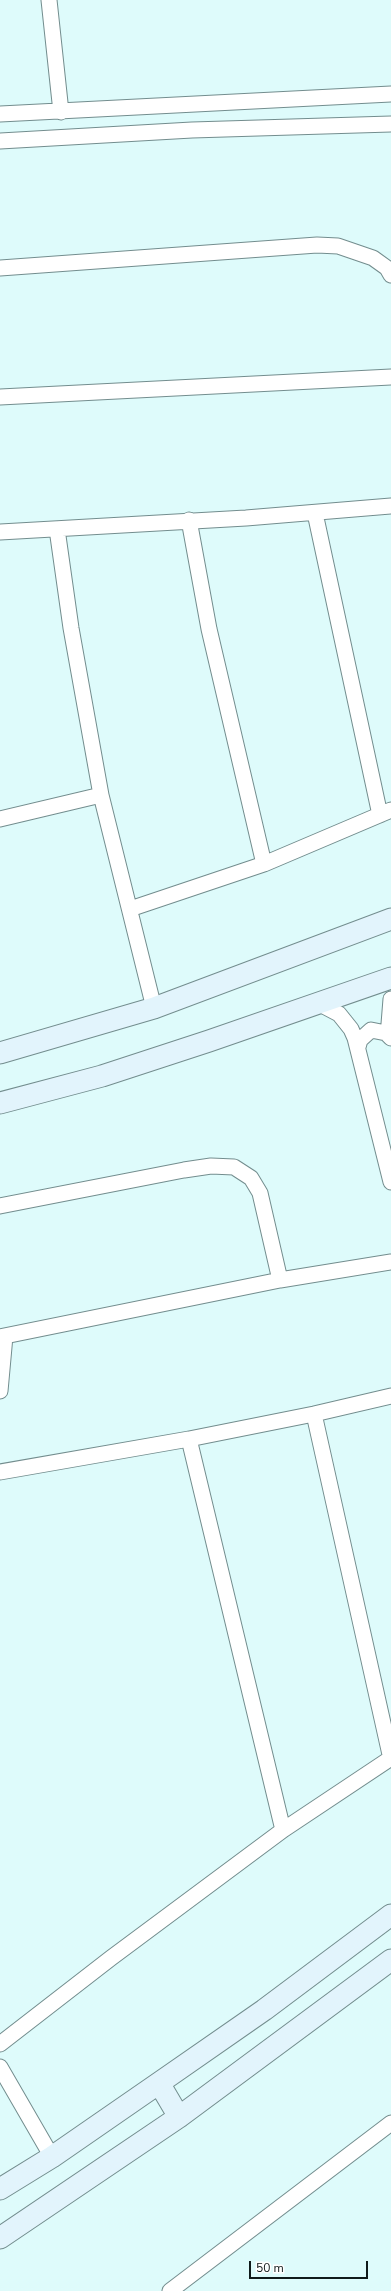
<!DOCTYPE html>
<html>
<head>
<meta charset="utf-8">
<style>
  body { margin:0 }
  #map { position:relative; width:391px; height:2291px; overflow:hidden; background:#defbfb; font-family:"Nunito Sans",sans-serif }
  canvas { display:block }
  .scale { position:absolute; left:249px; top:2261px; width:119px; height:18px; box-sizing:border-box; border:2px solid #0f1a1a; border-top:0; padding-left:5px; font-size:12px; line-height:14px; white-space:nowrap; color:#0f1a1a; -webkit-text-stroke:3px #fff; paint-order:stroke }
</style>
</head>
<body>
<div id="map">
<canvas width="391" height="2291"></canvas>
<div class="scale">50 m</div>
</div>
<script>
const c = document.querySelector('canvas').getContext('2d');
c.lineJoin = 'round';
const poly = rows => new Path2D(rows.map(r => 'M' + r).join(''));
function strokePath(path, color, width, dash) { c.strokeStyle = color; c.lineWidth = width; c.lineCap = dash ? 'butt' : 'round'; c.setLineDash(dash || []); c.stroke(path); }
const street = poly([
  [49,0,61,112],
  [0,114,391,94],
  [0,141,192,130,391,124],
  [0,268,317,245,338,246,373,258,387,268,391,275],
  [0,397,391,377],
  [315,513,380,815],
  [189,520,209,629,264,864],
  [57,529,71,628,101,795,154,1008],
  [0,532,246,518,391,506],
  [0,819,101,795],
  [130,909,264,864,391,810],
  [391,999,389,1024,391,1038],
  [320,1004,339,1014,351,1029,355,1038,391,1182],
  [358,1047,360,1040,371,1030,386,1033,391,1038],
  [0,1206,184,1170,211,1166,234,1167,251,1178,260,1193,280,1280],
  [0,1337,280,1280,391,1262],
  [0,1391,5,1336],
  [314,1414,391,1759],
  [189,1439,283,1830],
  [0,1472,189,1439,314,1414,391,1396],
  [0,2044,111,1958,283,1830,391,1758],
  [0,2067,52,2157],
  [170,2291,391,2123]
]);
const secondary = poly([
  [0,1053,154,1008,391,919],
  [0,1103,102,1076,209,1041,391,978],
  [159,2083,179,2117],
  [0,2189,52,2157,159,2083,264,2010,391,1915],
  [0,2238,179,2117,391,1960]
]);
strokePath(street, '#738d8e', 17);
strokePath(secondary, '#738d8e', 23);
strokePath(street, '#fff', 15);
strokePath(secondary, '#e2f4fc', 21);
</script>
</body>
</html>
